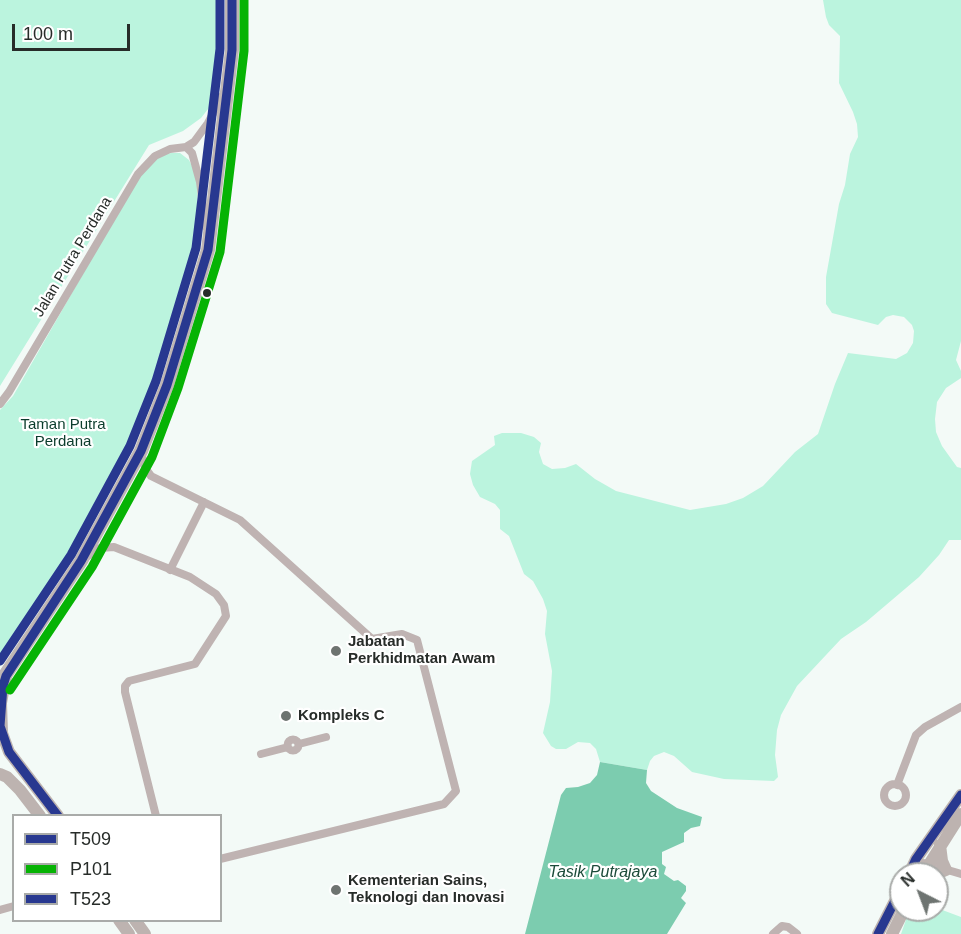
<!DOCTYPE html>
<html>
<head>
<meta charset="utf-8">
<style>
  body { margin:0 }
  #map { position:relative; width:961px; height:934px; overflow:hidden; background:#f3faf7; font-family:Helvetica,sans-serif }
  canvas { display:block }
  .legend { position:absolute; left:12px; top:814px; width:210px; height:108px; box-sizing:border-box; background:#fff; border:2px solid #a9aba9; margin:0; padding:8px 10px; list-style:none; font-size:18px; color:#272c29 }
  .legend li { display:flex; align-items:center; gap:12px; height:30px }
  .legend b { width:30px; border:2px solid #a9aba9 }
  .north { position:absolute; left:889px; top:862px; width:60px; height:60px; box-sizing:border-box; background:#fff; border:2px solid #a9aba9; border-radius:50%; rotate:318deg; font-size:16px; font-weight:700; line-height:24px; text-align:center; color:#272c29 }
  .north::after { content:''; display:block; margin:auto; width:21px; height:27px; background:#6e7471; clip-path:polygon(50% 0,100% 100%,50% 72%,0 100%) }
  .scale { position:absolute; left:12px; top:24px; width:118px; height:27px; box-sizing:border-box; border:3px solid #272c29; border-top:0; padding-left:8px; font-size:18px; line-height:21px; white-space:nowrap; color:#272c29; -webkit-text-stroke:4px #fff; paint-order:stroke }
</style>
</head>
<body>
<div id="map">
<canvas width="961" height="934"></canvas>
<ul class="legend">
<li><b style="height:8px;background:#283890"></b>T509</li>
<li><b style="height:8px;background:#06b304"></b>P101</li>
<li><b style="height:8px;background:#283890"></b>T523</li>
</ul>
<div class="north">N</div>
<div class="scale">100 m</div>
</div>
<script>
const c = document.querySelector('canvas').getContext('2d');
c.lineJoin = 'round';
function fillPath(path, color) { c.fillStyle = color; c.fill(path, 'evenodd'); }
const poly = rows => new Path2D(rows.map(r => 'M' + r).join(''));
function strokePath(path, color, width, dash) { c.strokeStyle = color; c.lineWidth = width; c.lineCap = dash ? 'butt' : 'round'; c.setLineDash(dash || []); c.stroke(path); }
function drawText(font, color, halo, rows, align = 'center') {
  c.font = font + ' Helvetica,sans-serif'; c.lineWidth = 4.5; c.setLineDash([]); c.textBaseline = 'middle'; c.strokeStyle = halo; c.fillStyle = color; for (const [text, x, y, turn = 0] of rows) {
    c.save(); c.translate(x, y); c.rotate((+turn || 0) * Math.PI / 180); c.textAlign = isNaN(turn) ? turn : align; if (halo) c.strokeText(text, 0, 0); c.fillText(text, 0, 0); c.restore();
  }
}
fillPath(poly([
  [0,0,217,0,218,84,212,104,201,118,183,131,149,145,0,386],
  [823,0,961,0,961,341,956,360,961,371,961,378,946,388,937,402,935,419,936,432,942,446,957,467,961,468,961,540,949,540,939,555,919,577,866,622,841,639,797,686,781,715,777,730,775,755,778,777,774,781,724,779,692,772,674,756,664,752,654,756,650,761,647,770,600,762,596,749,590,743,578,742,566,749,556,749,551,746,543,733,550,702,552,671,545,634,547,611,543,599,533,581,524,574,509,536,500,529,500,510,495,504,480,497,473,485,470,474,472,461,495,445,494,436,502,433,521,433,534,437,541,443,539,452,543,464,552,469,565,468,576,464,595,479,616,491,690,510,726,504,743,498,763,486,795,452,818,434,835,384,848,353,896,359,907,353,913,343,914,331,912,325,904,317,893,315,886,317,878,325,832,313,826,304,826,277,839,204,845,185,850,154,858,137,857,124,853,112,839,83,840,36,829,25,826,17],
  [171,153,180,153,189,160,194,170,198,184,196,233,185,294,151,395,87,528,38,608,0,658,0,410,13,396,140,174,159,156],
  [937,908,961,917,961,934,901,934,908,914,913,910,937,910]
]), '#bbf4de');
fillPath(poly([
  [600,762,647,770,646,783,651,791,677,808,702,817,700,826,691,828,684,833,684,842,662,852,662,864,666,867,664,874,674,881,678,880,686,886,686,891,681,898,686,903,667,934,525,934,561,795,566,788,578,787,590,783,597,775]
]), '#7cccaf');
strokePath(poly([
  [186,147,192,153,200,182,206,227],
  [0,404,9,392,138,174,155,156,170,149,186,147,194,142,208,123,223,95],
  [141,452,145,468,151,476,240,520,372,639,402,634,417,640,456,791,444,804,220,859],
  [85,558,100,548,114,547,190,577,216,594,224,605,226,616,195,664,129,681,125,686,125,692,156,816],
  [170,570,204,502],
  '287.5 745a5.5 5.5 0 1 1 11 0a5.5 5.5 0 1 1-11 0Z',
  [299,744,326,737],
  [261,754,288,747],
  '884 795a11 11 0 1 1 22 0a11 11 0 1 1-22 0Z',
  [897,785,916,735,925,727,961,707],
  [924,863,961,874],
  [0,910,14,906],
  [773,934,782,926,788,927,797,934]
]), '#bfb3b2', 8);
strokePath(poly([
  [6,676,1,703,2,733,9,752,58,816],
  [0,774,7,777,20,790,40,816],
  [909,874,916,859,961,795],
  [923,874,961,814],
  [936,874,946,870,942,861,940,845],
  [119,920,129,934],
  [135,920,145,934],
  [878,934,901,889],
  [892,934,904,910]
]), '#bdb3b0', 12);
strokePath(poly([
  [0,683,81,561,141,451,167,385,208,250,232,50,232,0]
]), '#bfb6b4', 14);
strokePath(poly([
  [58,816,9,752,0,726,3,686,6,676,81,561,141,451,167,385,208,250,232,50,232,0],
  [909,874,916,859,961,795],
  [878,934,901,889]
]), '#283890', 9);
strokePath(poly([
  [10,690,92,567,152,457,178,388,220,252,244,51,244,0]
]), '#06b304', 9);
strokePath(poly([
  [0,661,71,555,130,446,156,381,196,248,220,49,220,0]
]), '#283890', 9);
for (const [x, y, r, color] of [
  [207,293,5,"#272c29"],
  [336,651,6,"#6e7471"],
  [286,716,6,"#6e7471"],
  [336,890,6,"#6e7471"]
]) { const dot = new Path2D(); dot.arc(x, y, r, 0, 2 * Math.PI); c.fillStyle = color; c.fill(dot); strokePath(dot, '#fff', 2); }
drawText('15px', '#272c29', '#fff', [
  ["Jalan Putra Perdana",73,257,-59]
]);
drawText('15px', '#0b3c2c', '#fff', [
  ["Taman Putra",63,425],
  ["Perdana",63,442]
]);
drawText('bold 15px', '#272c29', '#fff', [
  ["Jabatan",348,642],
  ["Perkhidmatan Awam",348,659],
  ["Kompleks C",298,716],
  ["Kementerian Sains,",348,881],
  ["Teknologi dan Inovasi",348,898]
], 'left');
drawText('italic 16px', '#1c4b3a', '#fff', [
  ["Tasik Putrajaya",603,873]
]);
</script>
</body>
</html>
